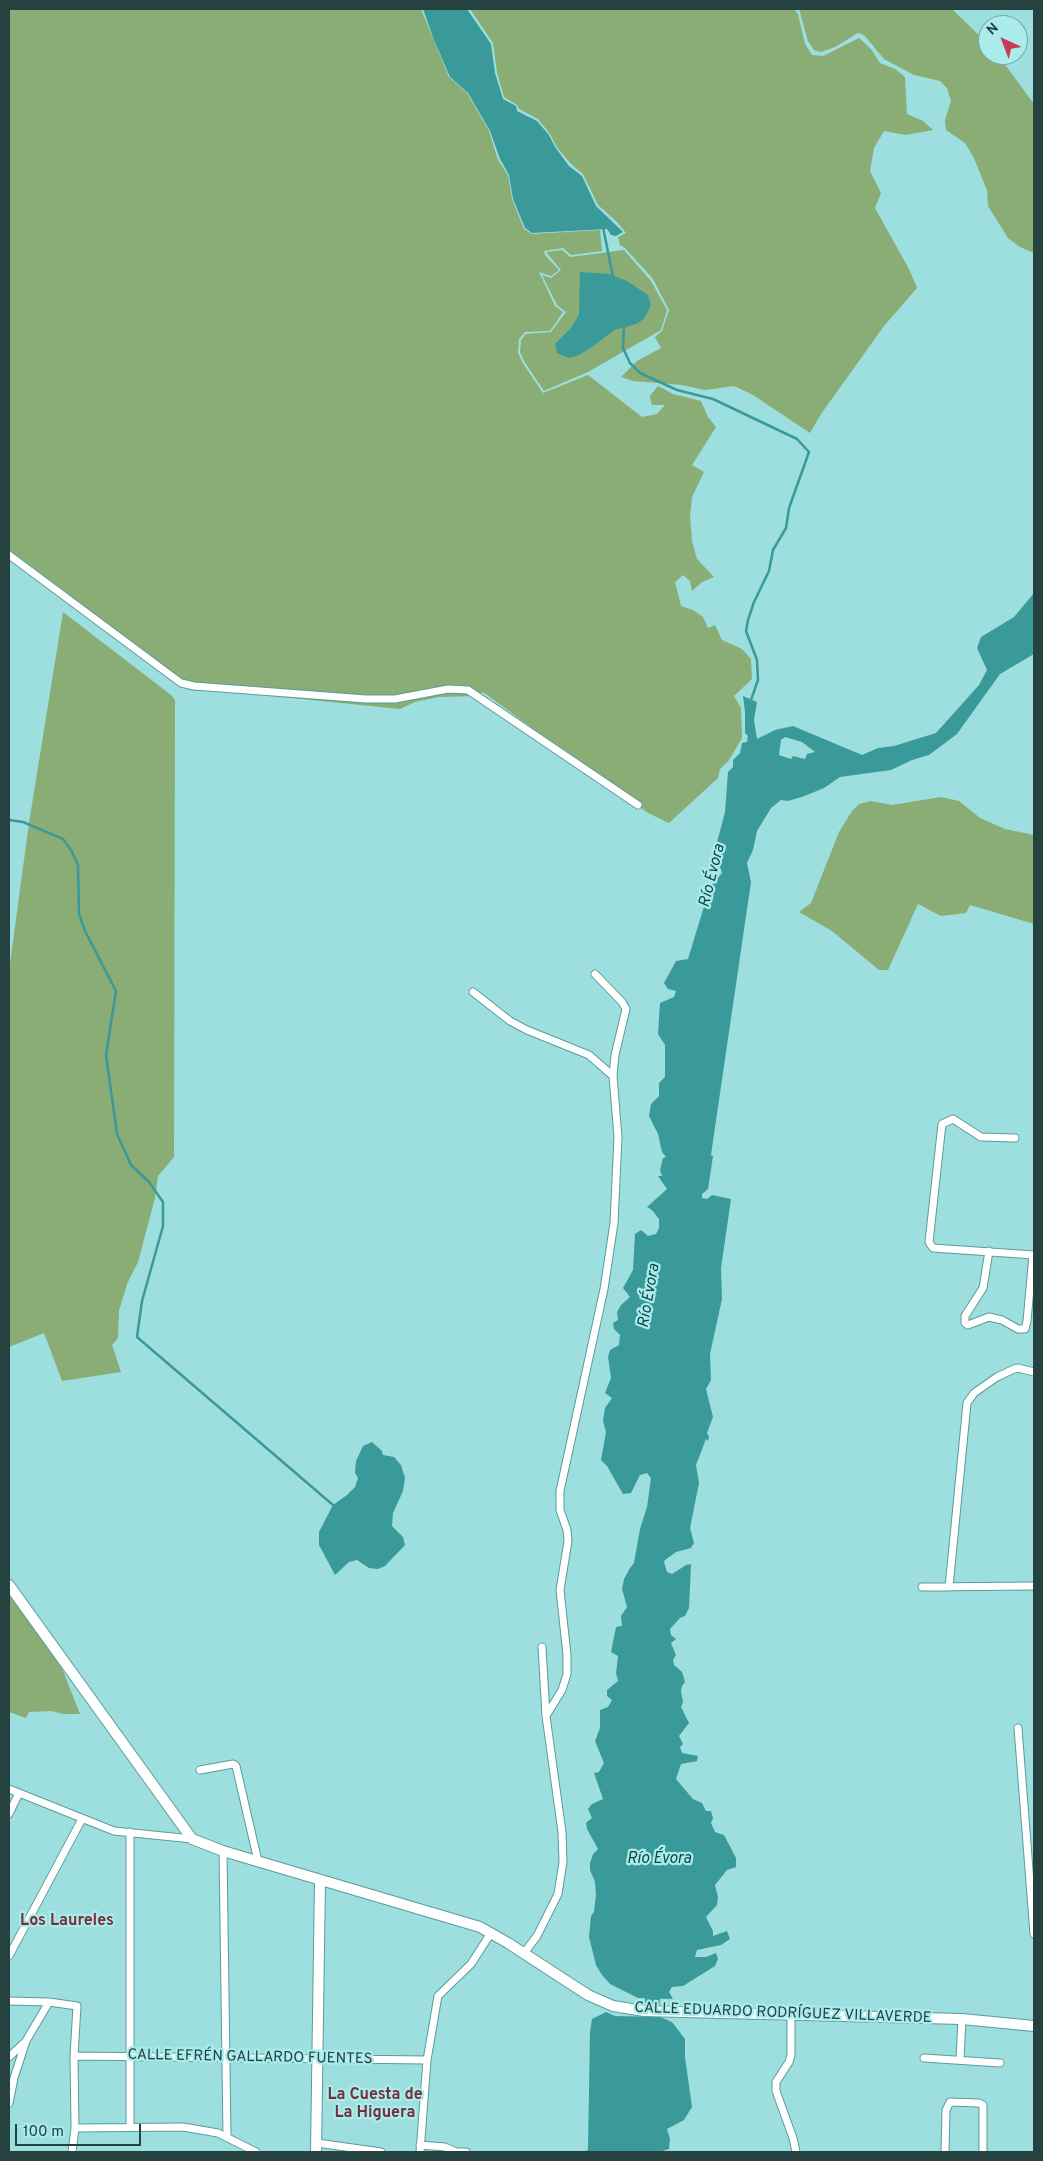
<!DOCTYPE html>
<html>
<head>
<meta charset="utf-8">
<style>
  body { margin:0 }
  #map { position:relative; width:1043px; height:2161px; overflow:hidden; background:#9cdfde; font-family:Overpass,sans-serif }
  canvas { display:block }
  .frame { position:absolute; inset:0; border:10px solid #254140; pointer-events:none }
  .north { position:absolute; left:978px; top:15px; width:50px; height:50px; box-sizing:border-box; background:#a9eceb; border:1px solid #74a8a7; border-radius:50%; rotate:317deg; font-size:14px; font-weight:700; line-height:20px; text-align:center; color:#254140 }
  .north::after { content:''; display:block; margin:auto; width:18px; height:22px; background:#ca3a56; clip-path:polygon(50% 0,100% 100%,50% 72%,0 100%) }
  .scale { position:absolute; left:15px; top:2124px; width:126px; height:22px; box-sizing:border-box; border:2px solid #254140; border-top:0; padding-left:6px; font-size:15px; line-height:18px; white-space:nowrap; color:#254140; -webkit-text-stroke:4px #a9eceb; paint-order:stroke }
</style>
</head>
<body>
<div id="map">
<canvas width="1043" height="2161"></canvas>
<div class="frame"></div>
<div class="north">N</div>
<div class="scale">100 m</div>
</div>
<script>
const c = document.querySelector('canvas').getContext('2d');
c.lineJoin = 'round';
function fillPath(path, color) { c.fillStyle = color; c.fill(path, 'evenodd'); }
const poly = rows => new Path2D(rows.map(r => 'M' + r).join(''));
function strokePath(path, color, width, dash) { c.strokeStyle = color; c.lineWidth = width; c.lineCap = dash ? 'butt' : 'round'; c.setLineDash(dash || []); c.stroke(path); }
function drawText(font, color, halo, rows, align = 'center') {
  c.font = font + ' Overpass,sans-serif'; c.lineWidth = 4.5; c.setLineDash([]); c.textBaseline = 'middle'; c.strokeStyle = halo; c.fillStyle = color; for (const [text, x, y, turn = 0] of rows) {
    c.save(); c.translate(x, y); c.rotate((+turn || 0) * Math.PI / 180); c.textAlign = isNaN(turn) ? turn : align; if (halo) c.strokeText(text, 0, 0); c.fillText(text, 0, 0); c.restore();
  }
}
fillPath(poly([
  [9,9,421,9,449,77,467,93,489,131,498,160,508,175,512,199,524,229,532,234,600,230,602,251,571,255,563,248,544,251,545,255,559,270,551,276,539,272,555,306,563,312,550,331,525,332,519,339,518,352,522,362,543,393,588,375,642,417,657,414,665,405,652,405,650,396,658,386,673,394,701,401,708,417,716,427,692,465,704,472,692,497,690,516,692,541,697,559,714,577,702,582,692,591,690,581,683,575,675,582,681,606,693,610,703,617,708,628,715,625,722,640,742,649,751,659,752,679,734,696,741,708,742,738,729,760,720,769,718,778,669,823,648,813,483,692,476,696,439,697,415,702,400,709,194,688,180,681,9,552],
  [470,9,794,9,798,14,805,44,812,55,823,56,859,38,871,49,880,63,895,69,905,77,907,114,923,121,933,130,906,135,884,131,874,148,870,171,881,193,875,208,909,269,917,288,884,326,821,414,810,433,753,395,734,386,705,390,682,385,633,381,621,377,637,361,661,348,655,337,662,331,669,310,653,279,625,248,620,245,618,237,626,233,617,222,598,205,583,174,571,164,556,146,550,134,538,119,519,109,517,105,504,97,497,73,493,43],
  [799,9,952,9,988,44,988,55,998,55,1034,104,1034,253,1020,247,1008,238,988,206,987,190,973,156,965,143,946,130,945,120,951,101,947,88,940,81,914,75,884,59,864,35,858,33,835,47,821,52,814,50,808,41],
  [562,250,570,257,624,250,651,281,667,310,661,330,588,372,544,391,524,361,520,352,521,340,526,334,551,332,566,312,557,305,542,275,551,278,561,270,546,252],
  [63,612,171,695,175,700,174,1157,158,1176,155,1198,138,1262,127,1284,119,1311,118,1338,112,1345,121,1372,62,1381,44,1333,9,1347,9,971,29,823],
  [941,797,959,801,980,818,1005,829,1034,835,1034,924,970,905,966,913,941,916,918,904,888,970,879,970,832,931,799,912,811,903,839,832,852,811,859,804,871,801,892,805],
  [9,1592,61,1666,80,1714,64,1714,51,1711,29,1712,26,1718,9,1712]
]), '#8aac75');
fillPath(poly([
  [423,9,467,9,491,44,495,73,503,99,516,106,517,111,537,121,549,135,555,147,569,166,582,176,596,206,623,232,616,236,611,235,607,229,532,233,525,228,513,199,509,175,500,159,490,131,468,93,450,77,434,40],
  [580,272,609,274,627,281,648,295,651,305,644,319,636,324,614,330,595,345,579,355,569,358,557,353,555,344,572,327,579,314],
  [1034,593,1034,654,1000,674,957,734,929,755,912,760,891,770,840,777,824,788,802,797,788,801,781,800,771,808,757,831,753,850,747,863,751,882,713,1141,711,1155,713,1156,708,1189,702,1194,702,1198,707,1199,712,1195,731,1199,721,1268,722,1299,710,1354,711,1380,706,1389,713,1417,707,1433,709,1437,708,1441,706,1439,696,1465,699,1483,690,1528,694,1543,691,1548,676,1552,665,1560,664,1562,667,1572,672,1574,686,1565,691,1564,689,1608,685,1616,680,1618,670,1629,671,1635,676,1639,671,1643,676,1655,673,1660,674,1665,682,1672,684,1678,685,1682,682,1686,681,1691,683,1702,681,1707,689,1723,679,1736,683,1744,680,1747,682,1753,698,1756,697,1761,681,1764,676,1779,693,1799,702,1803,706,1811,711,1811,713,1818,711,1823,715,1832,724,1835,736,1858,736,1867,727,1870,715,1885,718,1897,717,1905,706,1917,713,1931,713,1936,727,1931,730,1939,721,1945,697,1950,695,1957,706,1957,716,1953,718,1959,715,1966,683,1986,672,1987,669,1992,673,1999,638,1998,610,1984,602,1975,596,1965,589,1937,591,1916,594,1912,596,1895,595,1882,590,1870,590,1863,593,1854,598,1849,587,1829,586,1823,592,1818,588,1809,592,1804,603,1799,594,1773,599,1772,604,1763,595,1741,600,1728,600,1710,608,1707,612,1700,607,1696,607,1690,618,1681,616,1673,618,1656,611,1652,616,1627,622,1626,621,1616,627,1607,622,1589,624,1579,630,1568,634,1563,640,1529,647,1507,651,1478,647,1473,640,1475,631,1493,623,1494,607,1466,601,1460,606,1432,603,1421,605,1408,612,1398,605,1393,611,1378,608,1357,610,1350,619,1345,620,1335,614,1329,613,1323,618,1320,617,1312,621,1305,630,1297,623,1288,633,1270,635,1234,641,1230,648,1236,656,1234,659,1228,659,1219,652,1210,647,1207,667,1189,658,1176,662,1176,660,1170,663,1158,666,1157,662,1152,658,1134,649,1116,651,1104,659,1096,659,1083,665,1077,665,1045,658,1034,660,1003,674,997,676,991,668,989,664,983,676,961,688,959,710,887,722,873,715,850,725,812,728,772,733,767,733,760,740,753,742,743,747,742,748,736,745,733,745,712,743,696,757,702,754,720,757,739,775,730,793,726,862,755,878,748,894,746,936,733,979,685,987,670,977,648,981,637,1014,617],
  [785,737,802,742,815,752,807,754,805,759,793,756,791,759,779,755,781,740],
  [372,1442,382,1451,383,1455,394,1457,401,1465,405,1478,403,1491,393,1513,392,1526,403,1537,405,1545,385,1566,378,1569,369,1568,357,1560,349,1562,335,1575,319,1545,319,1532,333,1505,347,1495,355,1487,358,1478,355,1473,356,1461,363,1446],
  [606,2012,615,2016,660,2017,672,2022,685,2039,685,2057,692,2107,684,2120,667,2129,670,2139,669,2149,659,2152,586,2152,588,2149,590,2032,592,2019]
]), '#3a9a99');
strokePath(poly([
  [603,227,613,277],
  [624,324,623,348,630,363,640,373,677,390,713,399,797,439,809,452,789,508,786,528,773,550,769,571,754,602,748,620,746,631,757,660,758,680,751,700],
  [9,820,23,822,63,839,71,850,78,865,79,914,85,931,116,991,106,1055,117,1134,131,1165,149,1182,163,1202,163,1226,142,1301,137,1337,333,1505]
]), '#3a9a99', 2.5);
strokePath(poly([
  [649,2027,655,1980]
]), '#3a9a99', 15);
const street = poly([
  [9,555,181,683,194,686,366,699,395,699,448,689,468,690,638,805],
  [473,992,510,1021,527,1030,589,1055,613,1076],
  [1015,1138,981,1137,953,1119,942,1124,929,1242,933,1248,1034,1255],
  [989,1251,983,1288,965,1316,965,1323,968,1325,989,1317,1002,1320,1018,1329,1025,1329,1027,1321,1033,1255],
  [922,1587,1034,1586],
  [949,1587,967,1403,974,1393,997,1377,1014,1369,1018,1368,1034,1372],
  [546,1716,562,1690,567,1674,567,1655,560,1590,568,1541,567,1530,560,1510,560,1491,604,1289,614,1223,618,1137,613,1076,615,1055,626,1009,622,1002,595,974],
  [1018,1728,1034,1934],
  [200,1770,233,1764,236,1766,258,1861],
  [9,1789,114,1831,192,1839],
  [9,1814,19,1793],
  [223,1851,227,2137],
  [524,1953,537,1936,558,1894,563,1862,562,1832,546,1716,542,1647],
  [9,1956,82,1819],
  [9,2001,49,2002,77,2006,74,2056,75,2128,72,2152],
  [791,2013,791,2055,789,2062,776,2082,776,2091,793,2138,796,2152],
  [74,2056,427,2060],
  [9,2057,25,2042],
  [924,2058,1000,2063],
  [960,2060,962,2019],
  [9,2103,14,2078,26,2041,49,2002],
  [130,2127,130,1832],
  [75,2128,183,2127,218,2133,256,2152],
  [317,2143,381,2152],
  [420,2145,445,2147,456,2152,466,2152],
  [420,2152,427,2060,438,1996,471,1964,491,1933],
  [945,2152,946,2110,950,2102,979,2103,983,2105,983,2152]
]);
const secondary = poly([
  [9,1585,192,1839,223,1851,480,1927,508,1943,588,1995,613,2006,644,2011,962,2019,1034,2026],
  [316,2152,320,1880]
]);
strokePath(street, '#5a9c9b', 9);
strokePath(secondary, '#5a9c9b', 12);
strokePath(street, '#fff', 7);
strokePath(secondary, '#fff', 10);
drawText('15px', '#254140', '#a9eceb', [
  ["CALLE EDUARDO RODRÍGUEZ VILLAVERDE",783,2014,2],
  ["CALLE EFRÉN GALLARDO FUENTES",250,2058,1]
]);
drawText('italic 16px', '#0d4747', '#a9eceb', [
  ["Río Évora",713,876,-76],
  ["Río Évora",650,1296,-80],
  ["Río Évora",659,1860]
]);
drawText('bold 16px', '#762f39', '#a9eceb', [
  ["Los Laureles",67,1922],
  ["La Cuesta de",375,2096],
  ["La Higuera",375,2114]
]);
</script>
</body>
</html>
